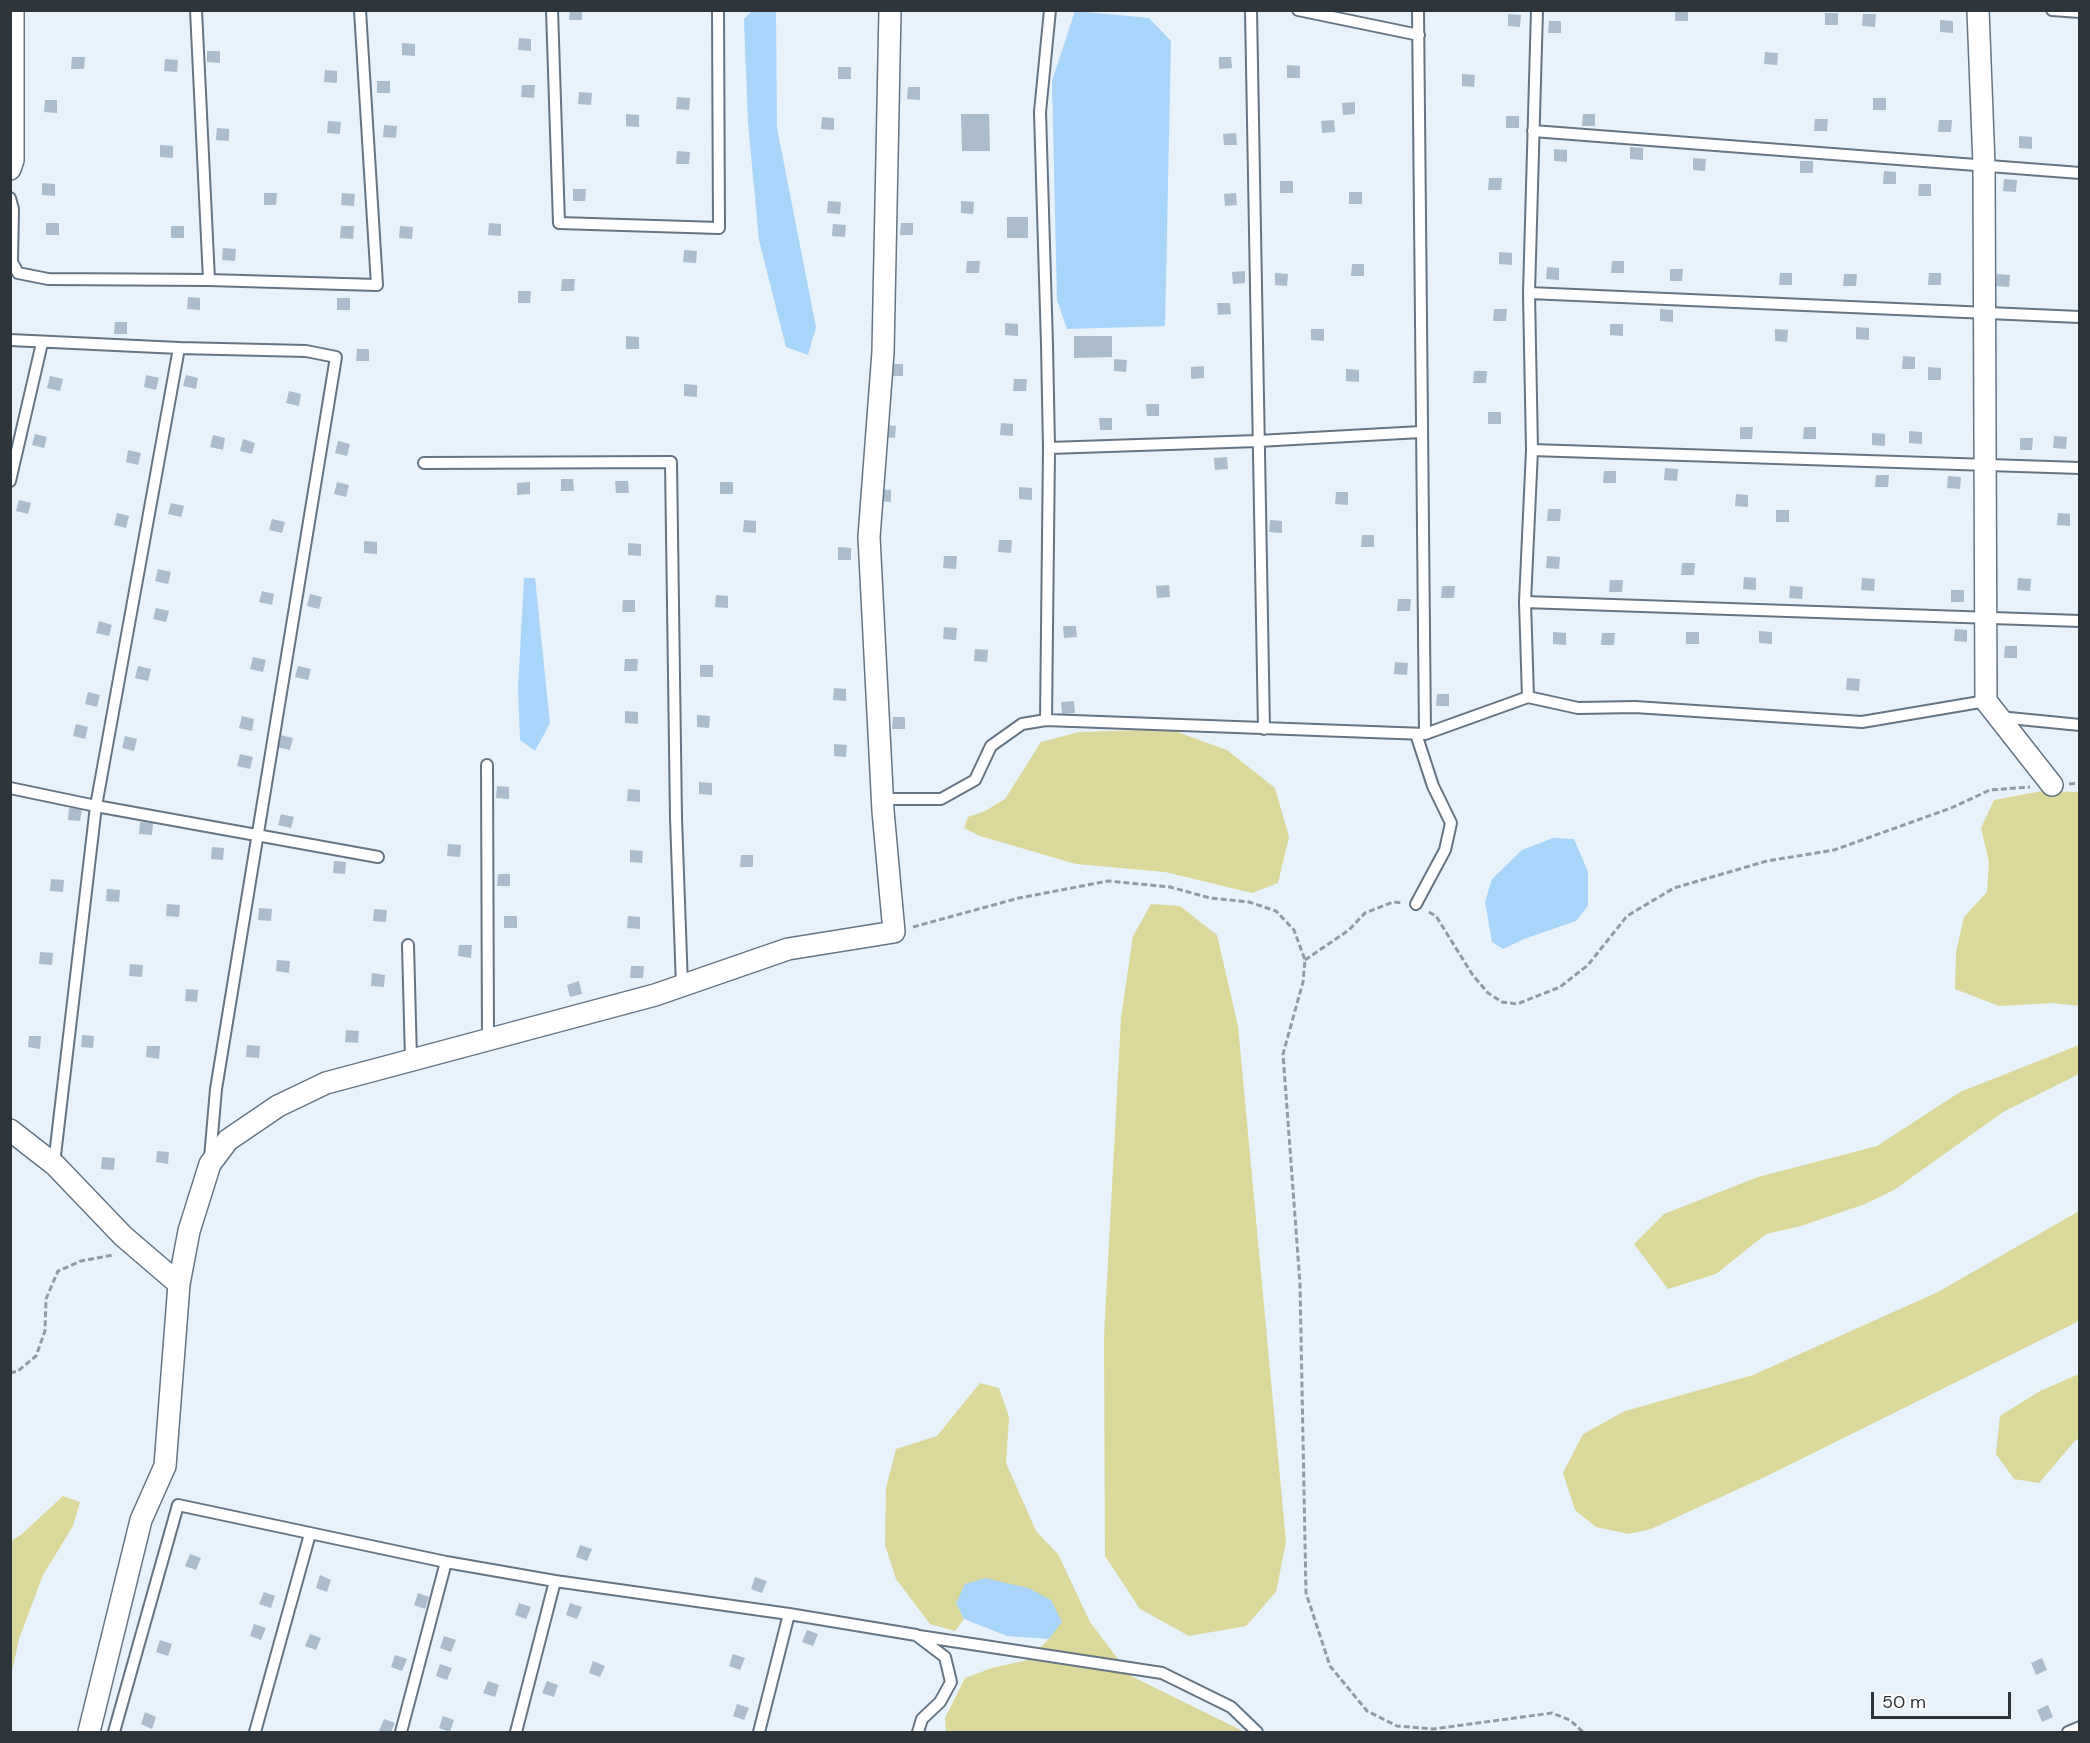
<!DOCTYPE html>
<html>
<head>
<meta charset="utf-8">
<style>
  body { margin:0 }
  #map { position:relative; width:2090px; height:1743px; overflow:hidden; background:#e7f2fb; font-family:"DM Sans",sans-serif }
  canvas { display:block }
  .frame { position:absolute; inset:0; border:12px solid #2d343a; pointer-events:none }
  .scale { position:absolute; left:1871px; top:1692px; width:140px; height:27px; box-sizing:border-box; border:3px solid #2d343a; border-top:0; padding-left:8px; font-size:18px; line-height:21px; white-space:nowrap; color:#2d343a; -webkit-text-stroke:4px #fdfdfd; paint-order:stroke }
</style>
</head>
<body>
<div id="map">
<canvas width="2090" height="1743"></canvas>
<div class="frame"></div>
<div class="scale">50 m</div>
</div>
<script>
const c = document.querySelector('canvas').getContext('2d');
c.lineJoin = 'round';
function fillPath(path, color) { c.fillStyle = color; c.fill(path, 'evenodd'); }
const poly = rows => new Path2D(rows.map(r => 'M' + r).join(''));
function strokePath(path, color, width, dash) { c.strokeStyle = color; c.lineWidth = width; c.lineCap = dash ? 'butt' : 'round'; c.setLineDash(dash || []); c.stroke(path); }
fillPath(poly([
  [1169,729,1227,750,1275,788,1289,837,1278,883,1252,893,1165,872,1076,864,980,836,964,828,968,817,985,811,1005,799,1041,742,1079,732],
  [2042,791,2079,792,2079,1006,2053,1003,1999,1006,1955,989,1956,952,1964,917,1987,892,1989,862,1981,828,1994,800],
  [1151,904,1180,906,1217,935,1238,1026,1286,1542,1276,1592,1246,1626,1189,1636,1140,1609,1105,1556,1104,1337,1121,1018,1133,936],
  [2079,1045,2079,1074,2003,1112,1894,1190,1865,1204,1801,1226,1766,1234,1716,1274,1668,1289,1634,1244,1664,1214,1758,1177,1877,1146,1960,1092],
  [2079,1211,2079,1321,1769,1475,1651,1529,1629,1534,1596,1527,1575,1510,1563,1473,1583,1434,1625,1411,1753,1375,1938,1292],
  [2079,1374,2079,1438,2074,1442,2039,1483,2014,1479,1996,1454,2000,1416,2040,1391],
  [980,1383,999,1388,1009,1417,1006,1463,1036,1531,1058,1554,1090,1622,1131,1676,1245,1732,946,1732,945,1718,965,1678,992,1668,1028,1660,1049,1639,956,1603,964,1619,955,1631,930,1624,896,1579,885,1545,886,1488,896,1449,937,1436],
  [63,1496,80,1502,73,1526,43,1575,19,1639,11,1676,11,1541,22,1534]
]), '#dbd89b');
fillPath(poly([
  [752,11,776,11,777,128,816,327,808,355,786,347,759,240,748,123,744,19],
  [1075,11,1149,18,1171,41,1165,326,1067,329,1057,300,1052,81],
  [524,578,535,578,550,723,535,751,520,740,518,688],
  [1553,838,1574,839,1588,872,1588,906,1576,921,1524,939,1503,949,1492,942,1485,902,1492,879,1522,850],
  [985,1578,1028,1588,1051,1600,1062,1622,1049,1639,1007,1636,964,1619,956,1603,965,1584]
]), '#a9d5fb');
fillPath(poly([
  [570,10,582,10,582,20,569,20],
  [1675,10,1688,10,1688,21,1675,21],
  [1825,13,1838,13,1838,25,1825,25],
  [1508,14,1521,15,1520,27,1508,26],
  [1863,14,1876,14,1875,27,1862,26],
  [1940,20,1953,21,1953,33,1940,32],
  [1549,21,1561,21,1561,33,1548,33],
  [519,38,531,39,531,51,518,50],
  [402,43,415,44,415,56,402,55],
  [207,51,220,51,220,63,207,62],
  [1765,52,1778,53,1777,65,1764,64],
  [72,57,85,57,84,69,71,69],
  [1219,57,1231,57,1232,68,1219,69],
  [165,59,178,60,177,72,164,71],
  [1287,65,1300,66,1300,78,1287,78],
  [838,67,851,67,851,79,838,79],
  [325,70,337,71,337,83,324,82],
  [1462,74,1475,75,1474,87,1462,86],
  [377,81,390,81,390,93,377,93],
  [522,85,535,85,534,98,521,97],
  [908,87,920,87,920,100,907,99],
  [579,92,592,93,591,105,578,104],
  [677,97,690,98,689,110,676,109],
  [1873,98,1886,98,1886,110,1873,110],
  [45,100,57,100,57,113,44,112],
  [1355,102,1355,114,1343,115,1342,103],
  [626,114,639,115,639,127,626,126],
  [961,114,989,114,990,151,962,151],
  [1583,114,1595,114,1595,126,1582,126],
  [1506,116,1519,116,1519,128,1506,128],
  [822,117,834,118,834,130,821,129],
  [1815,119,1828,119,1827,131,1814,131],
  [1334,120,1335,132,1322,133,1321,121],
  [1939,120,1952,120,1951,132,1938,132],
  [328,121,341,122,340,134,327,133],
  [384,125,397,126,396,138,383,137],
  [217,128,229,129,229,141,216,140],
  [1236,133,1237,145,1224,145,1223,134],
  [2019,136,2032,137,2032,149,2019,148],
  [160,145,173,146,173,158,160,157],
  [1630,147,1643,148,1643,160,1630,159],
  [1554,149,1567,150,1567,162,1554,161],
  [677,151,690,152,689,164,676,164],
  [1693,158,1706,159,1705,171,1693,170],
  [1800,161,1813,161,1813,173,1800,173],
  [1884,171,1896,172,1896,184,1883,184],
  [1489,178,1502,178,1501,190,1488,190],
  [2004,179,2017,180,2016,192,2003,191],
  [1280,181,1293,181,1293,193,1280,193],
  [42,183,55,184,55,196,42,195],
  [1919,184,1931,184,1931,196,1918,196],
  [573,189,586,189,585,201,573,201],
  [1349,192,1362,192,1362,204,1349,204],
  [264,193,277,193,276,205,264,205],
  [342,193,355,194,354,206,341,205],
  [1236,193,1237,205,1225,206,1224,194],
  [828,201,841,202,840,214,827,213],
  [961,201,974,202,973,214,961,213],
  [1007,217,1028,217,1028,238,1007,238],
  [46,223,59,223,59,235,46,235],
  [489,223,501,224,501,236,488,235],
  [901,223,913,223,913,235,900,235],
  [833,224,846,225,845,237,832,236],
  [171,226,184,226,184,238,171,238],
  [341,226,354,226,353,239,340,238],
  [400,226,413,227,412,239,399,238],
  [223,248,236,249,235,261,222,260],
  [684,250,697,251,696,263,683,262],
  [1499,252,1512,253,1512,265,1499,264],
  [967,261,980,261,979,273,966,273],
  [1612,261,1624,261,1624,273,1611,273],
  [1352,264,1364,264,1364,276,1351,276],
  [1547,267,1559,268,1559,280,1546,279],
  [1670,269,1683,269,1682,281,1670,281],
  [1245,271,1245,283,1233,284,1232,272],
  [1275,273,1288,274,1287,286,1275,285],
  [1780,273,1792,273,1792,285,1779,285],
  [1929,273,1941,273,1941,285,1928,285],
  [1844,274,1857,274,1856,286,1843,286],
  [1997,274,2010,275,2009,287,1996,286],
  [562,279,575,279,574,291,561,291],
  [518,291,531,291,530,303,518,303],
  [188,297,200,298,200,310,187,309],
  [337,298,350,298,350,310,337,310],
  [1217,303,1230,303,1231,314,1218,315],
  [1494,309,1507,309,1506,321,1493,321],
  [1660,309,1673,310,1673,322,1660,321],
  [115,322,127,322,127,334,114,334],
  [1005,323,1018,324,1018,336,1005,335],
  [1610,324,1623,324,1623,336,1610,335],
  [1856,327,1869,328,1869,340,1856,339],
  [1311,329,1324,329,1324,341,1311,340],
  [1775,329,1788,330,1787,342,1775,341],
  [626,336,639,337,639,349,626,349],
  [1074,336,1112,336,1112,357,1074,358],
  [357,349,369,349,369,361,356,361],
  [1903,356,1915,357,1915,369,1902,369],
  [1114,359,1127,360,1126,372,1114,371],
  [890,364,903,364,903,376,890,376],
  [1204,366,1204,378,1191,379,1191,367],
  [1928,367,1941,368,1941,380,1928,380],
  [1346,369,1359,370,1359,382,1346,381],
  [1474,371,1487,371,1486,383,1473,383],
  [146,375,159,378,156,390,144,387],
  [186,375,198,378,196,389,183,386],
  [50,376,63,379,60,391,47,388],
  [1014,379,1027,379,1026,391,1013,391],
  [684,384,697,385,697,397,684,396],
  [289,391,301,394,299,406,286,403],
  [1146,404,1159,404,1159,416,1147,416],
  [1488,412,1501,412,1501,424,1488,424],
  [1099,418,1112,418,1112,430,1100,430],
  [1001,423,1013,424,1013,436,1000,435],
  [883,425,896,426,895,438,882,437],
  [1740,427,1753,427,1752,439,1740,439],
  [1804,427,1816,427,1816,439,1803,439],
  [1909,431,1922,432,1922,444,1909,443],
  [1872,433,1885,434,1885,446,1872,445],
  [35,434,47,437,44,448,32,445],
  [213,435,225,438,223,450,210,447],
  [2054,436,2067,437,2066,449,2053,448],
  [2020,438,2033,438,2032,450,2020,450],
  [243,439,255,443,252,454,240,451],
  [338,441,350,444,347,456,335,453],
  [128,450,141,453,138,465,126,462],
  [1227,457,1228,469,1215,470,1214,458],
  [1665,468,1678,469,1677,481,1664,480],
  [1604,471,1616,471,1616,483,1603,483],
  [1876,475,1889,475,1888,487,1875,487],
  [1948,476,1961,477,1960,489,1947,488],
  [561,479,573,479,574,491,561,491],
  [615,481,628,481,629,493,616,493],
  [337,482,349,485,346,497,334,494],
  [530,482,530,494,517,495,517,483],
  [720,482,733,482,733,494,720,494],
  [1019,487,1032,488,1032,500,1019,499],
  [878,489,891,490,891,502,878,501],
  [1336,492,1348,492,1348,505,1335,504],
  [1736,494,1748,495,1748,507,1735,506],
  [19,500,31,503,28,514,16,511],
  [171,503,184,506,181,517,168,514],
  [1548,509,1561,509,1560,521,1547,521],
  [1776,510,1789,510,1789,522,1776,522],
  [117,513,129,516,126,528,114,525],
  [2058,513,2070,514,2070,526,2057,525],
  [272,519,285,522,282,533,269,530],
  [744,520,756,521,756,533,743,532],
  [1270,520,1282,521,1282,533,1269,532],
  [1362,535,1374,535,1374,547,1361,547],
  [999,540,1012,540,1011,553,998,552],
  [364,541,377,542,377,554,364,553],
  [628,543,641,544,641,556,628,555],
  [838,547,851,548,851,560,838,560],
  [944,556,957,556,956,569,943,568],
  [1547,556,1560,557,1559,569,1546,568],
  [1682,563,1695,563,1694,575,1681,575],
  [158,569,171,572,168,584,155,581],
  [1744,577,1756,578,1756,590,1743,589],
  [1862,578,1875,579,1874,591,1861,590],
  [2018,578,2031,579,2030,591,2017,590],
  [1610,580,1623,580,1622,592,1609,592],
  [1169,585,1170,597,1157,598,1156,586],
  [1442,586,1455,586,1454,598,1441,598],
  [1790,586,1803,587,1802,599,1789,598],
  [1951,590,1964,590,1964,602,1951,602],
  [262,591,274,594,272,605,259,602],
  [310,594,322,597,319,609,307,606],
  [716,595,728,596,728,608,715,607],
  [1398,599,1411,599,1410,611,1397,611],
  [623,600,635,600,635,612,622,612],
  [156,608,169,611,166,622,153,619],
  [99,621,112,625,109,636,96,633],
  [1063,626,1076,626,1077,637,1064,638],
  [944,627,957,628,956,640,943,639],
  [1955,629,1967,630,1967,642,1954,641],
  [1759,631,1772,632,1772,644,1759,643],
  [1553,632,1566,633,1566,645,1553,644],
  [1686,632,1699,632,1699,644,1686,644],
  [1602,633,1615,633,1614,645,1601,645],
  [2005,646,2017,646,2017,658,2004,658],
  [975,649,988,650,987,662,974,661],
  [253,657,266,660,263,672,250,669],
  [625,659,638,659,637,671,624,671],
  [1395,662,1408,663,1407,675,1394,674],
  [700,665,713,665,713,677,700,677],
  [138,666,151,669,148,681,135,678],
  [298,666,311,669,308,680,295,677],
  [1847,678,1860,679,1859,691,1846,690],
  [834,688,846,689,846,701,833,700],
  [88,692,100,695,97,707,85,704],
  [1437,694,1449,694,1449,706,1436,706],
  [1074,701,1075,713,1062,714,1061,702],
  [625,711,638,712,638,724,625,723],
  [697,715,710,716,709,728,697,727],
  [242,716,254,719,252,731,239,728],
  [893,717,905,717,905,729,892,729],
  [76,724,88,727,85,739,73,736],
  [280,735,293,738,290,750,277,747],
  [125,736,137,739,134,751,122,748],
  [834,744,847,745,846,757,834,756],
  [240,754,253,757,250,769,237,766],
  [699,782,712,783,712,795,699,794],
  [497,786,509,787,509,799,496,798],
  [628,789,640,790,640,802,627,801],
  [69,808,82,809,80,821,68,820],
  [281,814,294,817,291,828,278,825],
  [140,822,153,823,152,835,139,834],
  [448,844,461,845,460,857,447,856],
  [212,847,224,848,223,860,211,859],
  [630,850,643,851,642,863,630,862],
  [741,855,753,855,753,867,740,867],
  [334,861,346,862,345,874,333,873],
  [498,874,510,874,510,886,497,886],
  [51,879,64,880,63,892,50,891],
  [107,889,120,890,119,902,106,901],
  [167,904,180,905,179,917,166,916],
  [259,908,272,909,271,921,258,920],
  [374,909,387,910,386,922,373,921],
  [504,916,517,916,517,928,504,928],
  [628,916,640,917,640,929,627,928],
  [459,945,472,945,471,958,458,956],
  [40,952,53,953,52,965,39,964],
  [277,960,290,961,289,973,276,971],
  [130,964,143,965,142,977,129,976],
  [631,966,644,966,643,978,630,978],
  [372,973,385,975,384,987,371,986],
  [579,981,582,994,570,997,567,985],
  [186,989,198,990,197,1002,185,1001],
  [346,1030,359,1031,358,1043,345,1042],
  [82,1035,94,1036,93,1048,81,1047],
  [29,1036,41,1036,40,1049,28,1047],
  [247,1045,260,1046,259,1058,246,1057],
  [147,1046,160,1046,159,1059,146,1057],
  [157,1151,169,1152,168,1164,156,1162],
  [102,1157,115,1158,114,1170,101,1169],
  [580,1545,592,1549,587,1561,576,1557],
  [190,1554,201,1558,196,1570,185,1566],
  [320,1575,331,1580,327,1592,316,1588],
  [755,1577,767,1581,762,1593,751,1589],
  [264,1592,275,1596,271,1608,259,1604],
  [418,1593,429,1597,425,1609,414,1605],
  [519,1603,531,1607,526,1619,515,1615],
  [570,1603,582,1607,577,1619,566,1615],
  [254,1624,266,1628,261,1640,250,1636],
  [807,1630,818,1634,813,1646,802,1642],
  [310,1634,321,1638,316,1650,305,1646],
  [444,1636,456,1640,451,1652,440,1648],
  [160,1640,172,1644,168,1656,156,1652],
  [733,1654,745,1658,740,1670,729,1666],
  [395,1655,407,1659,402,1671,391,1667],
  [2042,1658,2047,1670,2036,1675,2031,1663],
  [593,1661,605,1666,600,1677,589,1673],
  [440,1664,452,1668,447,1680,436,1676],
  [488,1681,499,1685,495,1697,483,1693],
  [547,1681,558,1685,554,1697,542,1693],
  [737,1704,749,1708,744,1720,733,1716],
  [2048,1705,2053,1717,2042,1722,2037,1710],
  [145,1712,156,1717,152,1729,141,1724],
  [443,1716,454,1720,450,1732,439,1728],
  [384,1719,395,1723,391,1732,379,1731]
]), '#abbdcc');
const lane = poly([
  [196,10,209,280],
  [552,10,559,223,719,228,718,10],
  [1251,10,1264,729],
  [1298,10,1419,35],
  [1418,10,1425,734],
  [2052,10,2080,12],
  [1533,131,2080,173],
  [10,198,13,209,12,262,18,273,48,279,209,280,377,285,360,10],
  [1529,293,2080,317],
  [10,340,179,348,306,351,336,357,216,1089,210,1158],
  [1049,448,1258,441,1421,432],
  [1532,450,2080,468],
  [424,463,671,462,676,818,682,986],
  [10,481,42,343],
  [1525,602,2080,621],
  [1528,697,1525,602,1532,450,1529,293,1537,10],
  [1999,717,2080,725],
  [1046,720,1049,448,1047,345,1040,112,1050,10],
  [487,765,488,1040],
  [10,788,96,806,378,857],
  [883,799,941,799,975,780,991,746,1022,724,1046,720,1425,734,1528,697,1578,708,1635,707,1862,722,1986,701],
  [1416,904,1445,850,1451,823,1433,786,1416,734],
  [408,945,411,1060],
  [54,1164,96,806,179,348],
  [919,1636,1162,1673,1231,1707,1257,1732],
  [114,1732,178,1505,446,1562,555,1581,789,1614,916,1635,945,1657,951,1682,940,1702,922,1719,918,1732],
  [255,1732,310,1534],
  [401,1732,446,1562],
  [516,1732,555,1581],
  [759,1732,789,1614],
  [2068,1732,2080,1727]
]);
const street = poly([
  [1978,10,1984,165,1986,701,2052,785],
  [10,169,13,160,13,10],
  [10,1130,55,1165,123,1236,179,1284],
  [89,1732,141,1520,165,1466,179,1284,189,1231,210,1164,228,1140,278,1106,326,1083,655,995,788,949,894,932,883,811,869,537,883,352,890,10]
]);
strokePath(lane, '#657583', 14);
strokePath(street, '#657583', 24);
strokePath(poly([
  [2069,784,2080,783],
  [1429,912,1436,916,1472,974,1488,993,1502,1002,1517,1004,1560,987,1588,965,1627,916,1674,888,1767,861,1834,850,1951,808,1990,790,2030,787],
  [913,927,1019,898,1108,881,1170,887,1210,898,1249,902,1276,911,1294,930,1305,960,1303,982,1283,1054,1300,1284,1306,1593,1330,1666,1367,1711,1397,1726,1433,1729,1552,1713,1570,1720,1583,1732],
  [1305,960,1349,930,1365,913,1393,902,1403,903],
  [10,1373,18,1371,36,1356,45,1331,46,1299,58,1271,81,1261,113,1255]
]), '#929ba2', 3, [6, 3]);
strokePath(lane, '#fff', 10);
strokePath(street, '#fff', 21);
</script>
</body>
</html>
